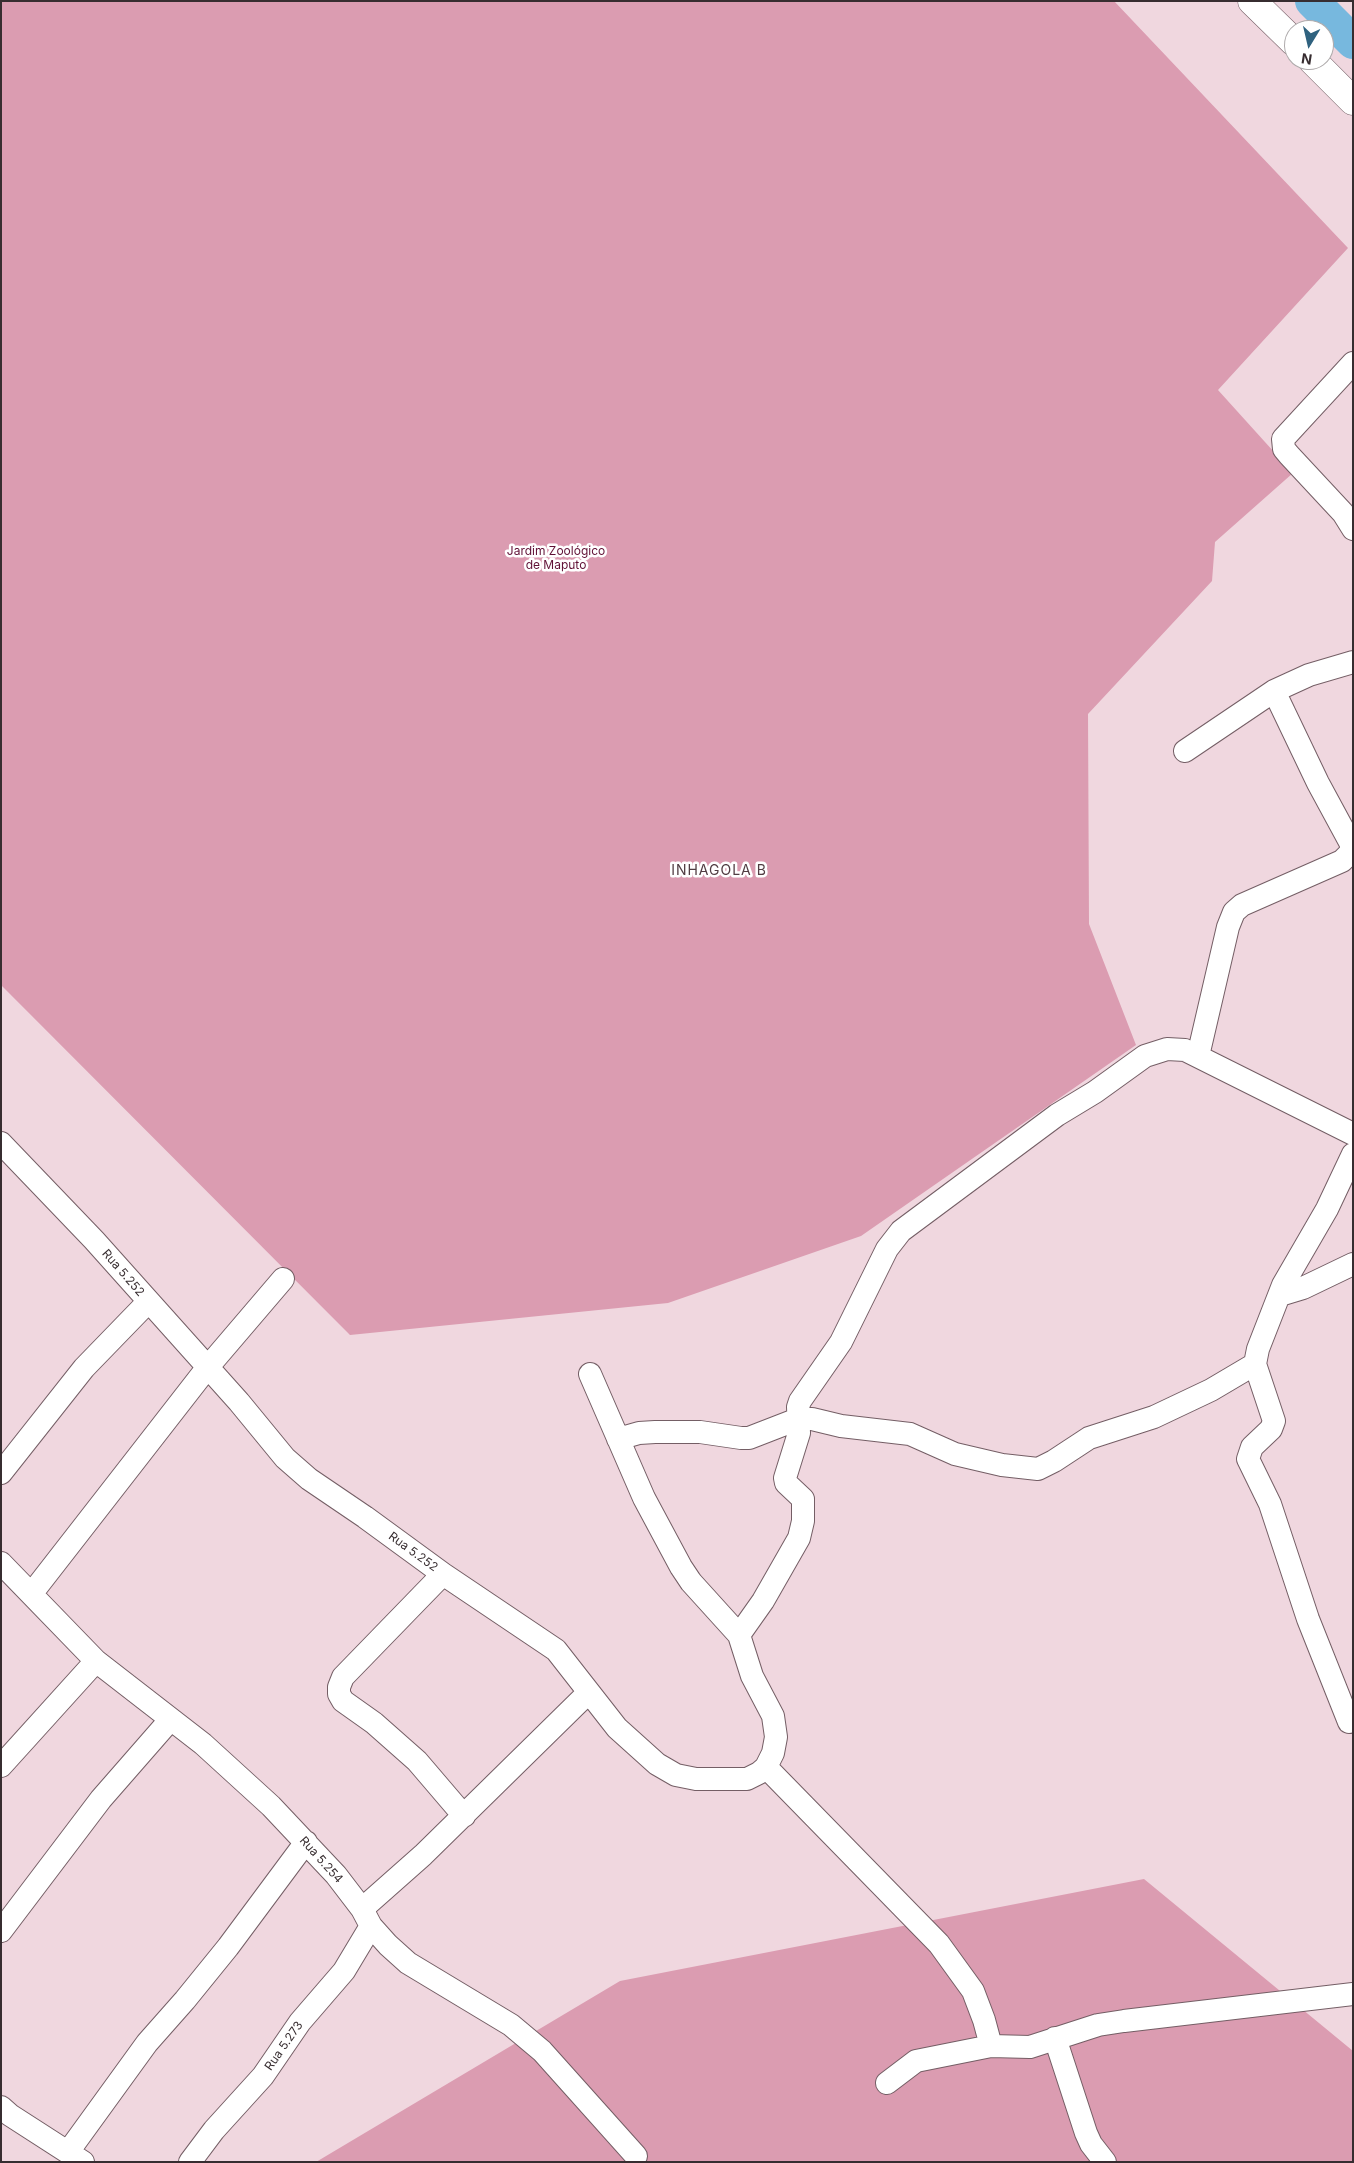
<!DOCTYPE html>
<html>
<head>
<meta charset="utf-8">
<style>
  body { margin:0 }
  #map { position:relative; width:1354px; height:2163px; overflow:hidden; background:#f0d7df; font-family:Inter,sans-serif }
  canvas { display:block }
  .frame { position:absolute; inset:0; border:2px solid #372d30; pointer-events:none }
  .north { position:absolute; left:1284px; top:20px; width:50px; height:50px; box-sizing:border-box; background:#fff; border:1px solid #afabac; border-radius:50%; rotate:189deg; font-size:14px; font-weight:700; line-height:20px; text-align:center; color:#372d30 }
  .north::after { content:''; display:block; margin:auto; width:18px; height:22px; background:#2f627f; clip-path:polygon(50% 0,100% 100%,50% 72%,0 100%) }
</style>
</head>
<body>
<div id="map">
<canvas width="1354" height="2163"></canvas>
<div class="frame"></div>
<div class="north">N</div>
</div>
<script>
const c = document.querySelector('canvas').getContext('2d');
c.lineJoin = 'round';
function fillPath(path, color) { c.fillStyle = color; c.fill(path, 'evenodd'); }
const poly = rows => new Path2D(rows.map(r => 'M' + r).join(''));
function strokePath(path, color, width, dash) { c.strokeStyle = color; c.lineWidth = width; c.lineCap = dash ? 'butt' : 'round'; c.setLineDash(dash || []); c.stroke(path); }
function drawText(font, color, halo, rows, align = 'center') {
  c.font = font + ' Inter,sans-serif'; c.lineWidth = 5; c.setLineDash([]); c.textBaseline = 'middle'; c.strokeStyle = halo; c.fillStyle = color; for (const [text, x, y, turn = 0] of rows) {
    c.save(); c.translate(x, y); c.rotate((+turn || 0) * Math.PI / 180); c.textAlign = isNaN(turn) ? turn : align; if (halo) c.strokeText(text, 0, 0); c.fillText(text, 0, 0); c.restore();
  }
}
fillPath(poly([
  [1,1,1114,1,1348,248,1218,390,1293,473,1215,542,1212,581,1088,714,1089,924,1136,1045,861,1236,668,1303,350,1335,1,985],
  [1144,1879,1353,2051,1353,2162,316,2162,620,1981]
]), '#db9cb1');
strokePath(poly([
  [1312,1,1353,42]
]), '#77b8de', 34);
const minor = poly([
  [1353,363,1283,439,1284,449,1289,455,1343,513,1353,529],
  [1185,751,1274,691,1309,675,1353,662],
  [1198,1056,1228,927,1234,912,1242,905,1342,861,1351,852,1351,844,1318,783,1274,691],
  [1,1143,94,1240,239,1402,285,1458,309,1479,365,1517,443,1574,556,1650,617,1728,657,1764,676,1775,696,1779,747,1779,759,1773,766,1767,773,1753,776,1737,773,1716,752,1676,739,1635,691,1582,681,1567,644,1498,590,1374],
  [1280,1295,1303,1288,1353,1264],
  [618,1439,639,1433,655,1432,700,1432,741,1438,749,1438,798,1419,812,1419,841,1426,910,1434,955,1454,1002,1465,1038,1469,1054,1461,1089,1438,1154,1417,1211,1390,1255,1364],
  [1,1473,84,1368,148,1302],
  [1,1563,96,1661,203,1744,271,1806,336,1875,362,1909,371,1926,388,1945,408,1963,511,2025,542,2051,636,2156],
  [443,1574,343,1677,339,1687,339,1694,343,1701,374,1723,417,1761,464,1816],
  [32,1593,207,1368,283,1279],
  [739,1635,763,1601,799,1538,803,1521,803,1499,786,1483,785,1478,799,1433,798,1407,800,1401,841,1342,887,1249,901,1231,1057,1115,1095,1092,1145,1056,1167,1049,1185,1050,1353,1134],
  [1349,1722,1308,1619,1270,1504,1248,1459,1252,1447,1271,1429,1274,1421,1255,1364,1258,1349,1283,1285,1327,1209,1353,1154],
  [1,1766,96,1661],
  [766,1767,939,1944,973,1991,984,2020,991,2046,916,2061,887,2083],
  [362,1909,423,1855,588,1693],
  [1,1931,101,1799,170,1720],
  [1055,2038,1086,2133,1091,2144,1105,2162],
  [991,2046,1030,2047,1098,2025,1124,2021,1353,1994],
  [1,2107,10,2115,83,2162],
  [68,2152,147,2043,185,2000,228,1947,306,1842],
  [190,2162,214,2130,263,2076,300,2022,344,1971,371,1926]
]);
const major = poly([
  [1252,1,1294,42],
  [1312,60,1353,101]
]);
strokePath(minor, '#745e65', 24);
strokePath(major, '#745e65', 29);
strokePath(minor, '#fff', 22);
strokePath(major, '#fff', 28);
drawText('12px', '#601136', '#fff', [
  ["Jardim Zoológico",556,551],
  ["de Maputo",556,565]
]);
drawText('12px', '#372d30', '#fff', [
  ["Rua 5.252",123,1273,49],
  ["Rua 5.252",413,1552,36],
  ["Rua 5.254",321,1860,48],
  ["Rua 5.273",284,2046,-55]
]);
c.letterSpacing = '1px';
drawText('14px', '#513d43', '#fff', [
  ["INHAGOLA B",719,871]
]);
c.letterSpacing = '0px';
</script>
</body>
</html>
